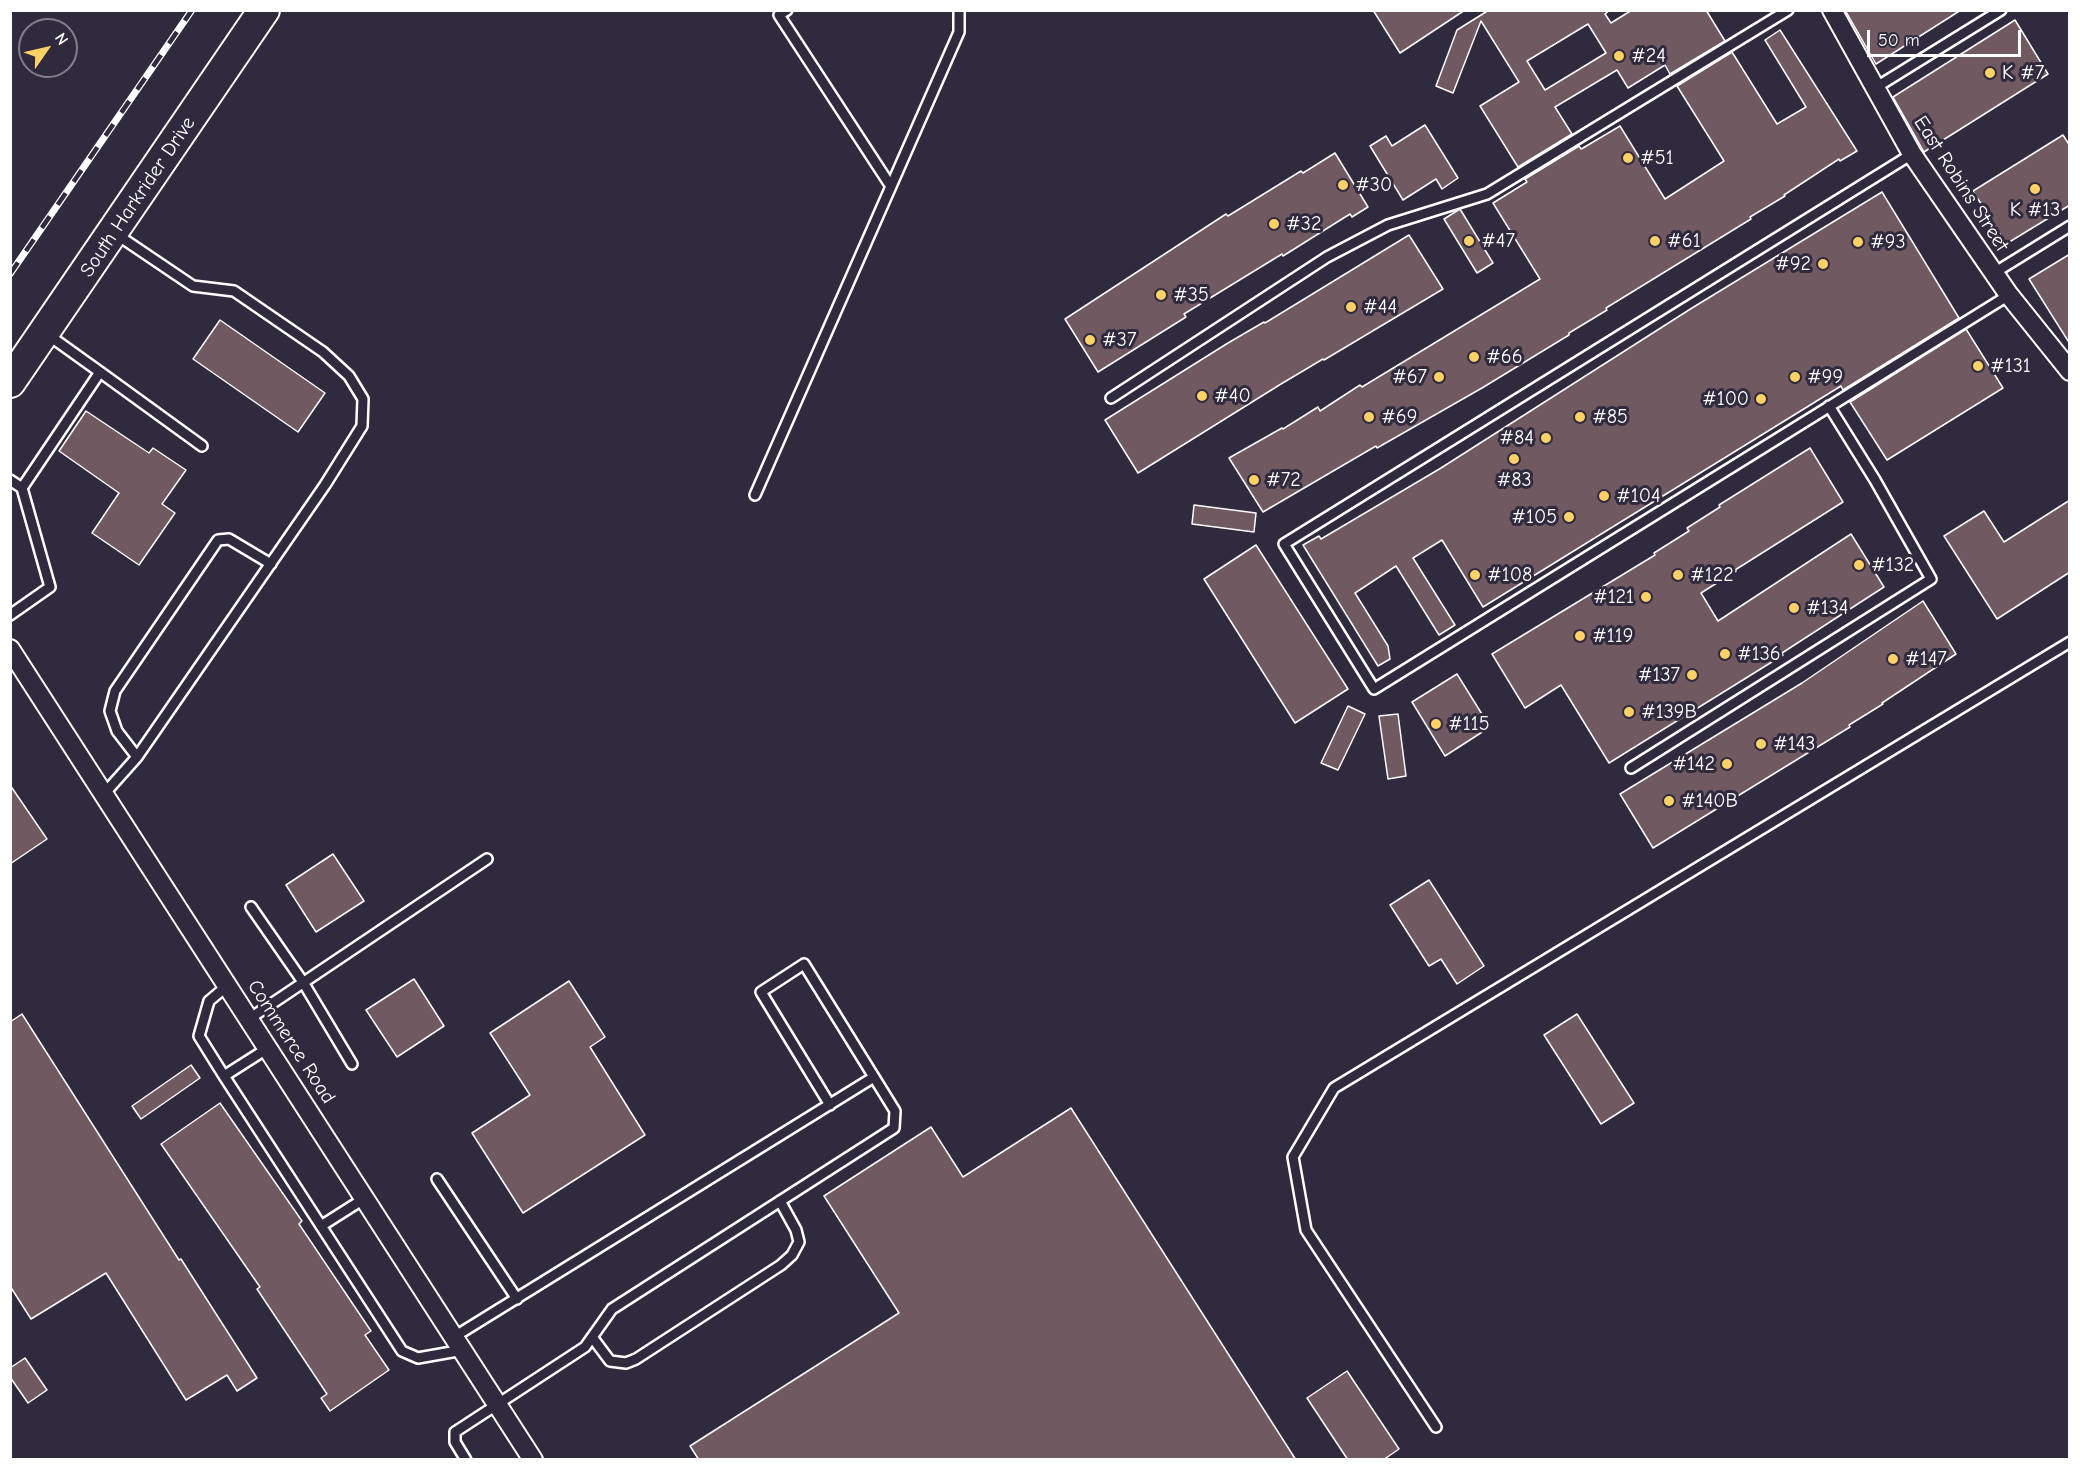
<!DOCTYPE html>
<html>
<head>
<meta charset="utf-8">
<style>
  body { margin:0 }
  #map { position:relative; width:2080px; height:1470px; overflow:hidden; background:#2f2a3d; font-family:"Comic Neue",sans-serif }
  canvas { display:block }
  .frame { position:absolute; inset:0; border:12px solid #fff; pointer-events:none }
  .north { position:absolute; left:18px; top:18px; width:60px; height:60px; box-sizing:border-box; background:#2f2a3d; border:2px solid #827f8b; border-radius:50%; rotate:56deg; font-size:16px; font-weight:700; line-height:24px; text-align:center; color:#fff }
  .north::after { content:''; display:block; margin:auto; width:21px; height:27px; background:#ffd166; clip-path:polygon(50% 0,100% 100%,50% 72%,0 100%) }
  .scale { position:absolute; left:1867px; top:30px; width:154px; height:27px; box-sizing:border-box; border:3px solid #fff; border-top:0; padding-left:8px; font-size:18px; line-height:21px; white-space:nowrap; color:#fff; -webkit-text-stroke:4px #2f2a3d; paint-order:stroke }
</style>
</head>
<body>
<div id="map">
<canvas width="2080" height="1470"></canvas>
<div class="frame"></div>
<div class="north">N</div>
<div class="scale">50 m</div>
</div>
<script>
const c = document.querySelector('canvas').getContext('2d');
c.lineJoin = 'round';
function fillPath(path, color) { c.fillStyle = color; c.fill(path, 'evenodd'); }
const poly = rows => new Path2D(rows.map(r => 'M' + r).join(''));
function strokePath(path, color, width, dash) { c.strokeStyle = color; c.lineWidth = width; c.lineCap = dash ? 'butt' : 'round'; c.setLineDash(dash || []); c.stroke(path); }
function drawText(font, color, halo, rows, align = 'center') {
  c.font = font + ' "Comic Neue",sans-serif'; c.lineWidth = 6; c.setLineDash([]); c.textBaseline = 'middle'; c.strokeStyle = halo; c.fillStyle = color; for (const [text, x, y, turn = 0] of rows) {
    c.save(); c.translate(x, y); c.rotate((+turn || 0) * Math.PI / 180); c.textAlign = isNaN(turn) ? turn : align; if (halo) c.strokeText(text, 0, 0); c.fillText(text, 0, 0); c.restore();
  }
}
const building = poly([
  [1373,10,1465,10,1400,53,1373,10],
  [1489,10,1610,10,1605,14,1611,23,1632,10,1706,10,1725,41,1670,74,1665,65,1628,88,1617,70,1555,107,1572,134,1518,167,1480,106,1519,82,1481,21,1453,93,1436,86,1457,30,1489,10],
  [1588,24,1606,53,1545,90,1527,61,1588,24],
  [1845,10,1961,10,1876,64,1845,10],
  [2015,20,2048,74,1924,152,1893,97,2015,20],
  [1780,30,1857,151,1840,161,1839,159,1784,195,1785,196,1750,217,1751,219,1606,308,1607,310,1569,333,1569,335,1482,388,1377,448,1376,446,1263,512,1229,458,1282,428,1283,429,1318,407,1320,411,1360,385,1362,387,1540,279,1493,203,1527,182,1525,179,1579,146,1581,149,1583,148,1620,126,1665,199,1724,161,1677,86,1732,52,1777,124,1806,107,1765,40,1780,30],
  [1425,125,1458,178,1442,189,1436,179,1403,200,1370,146,1386,136,1392,146,1425,125],
  [2063,135,2070,146,2070,205,2006,244,1973,191,2063,135],
  [1335,153,1368,207,1352,217,1350,214,1283,256,1282,254,1184,314,1186,317,1098,372,1065,319,1226,214,1228,216,1301,171,1303,173,1335,153],
  [1882,192,1959,318,1843,390,1841,386,1483,607,1442,540,1413,558,1455,625,1439,635,1396,566,1355,593,1388,646,1390,659,1378,666,1303,545,1319,536,1321,539,1441,468,1692,308,1882,192],
  [1460,209,1493,263,1477,273,1444,219,1460,209],
  [1409,235,1443,289,1324,360,1323,359,1281,384,1138,473,1105,420,1228,343,1264,322,1265,323,1409,235],
  [2070,254,2070,344,2029,279,2070,254],
  [220,320,325,393,298,432,193,359,220,320],
  [1966,329,2003,388,1887,460,1850,402,1966,329],
  [86,411,149,453,153,448,186,470,162,504,175,513,139,565,92,533,119,493,59,451,86,411],
  [1810,448,1843,502,1735,570,1736,571,1701,593,1718,621,1851,534,1884,587,1782,653,1783,655,1767,665,1609,763,1561,685,1525,708,1492,654,1655,555,1654,553,1689,531,1687,528,1720,507,1719,505,1810,448],
  [2070,500,2070,572,1997,619,1944,536,1984,511,2004,542,2070,500],
  [1194,505,1256,513,1254,532,1192,524,1194,505],
  [1256,545,1348,689,1295,723,1204,579,1256,545],
  [1923,601,1956,654,1882,703,1883,704,1849,725,1850,727,1653,848,1620,794,1802,683,1923,601],
  [1457,674,1490,727,1445,756,1412,702,1457,674],
  [1348,706,1365,714,1338,770,1321,763,1348,706],
  [1398,714,1406,776,1388,779,1379,716,1398,714],
  [10,785,47,839,10,864,10,785],
  [333,854,364,901,316,932,286,885,333,854],
  [1429,880,1484,966,1457,984,1441,959,1429,966,1390,905,1429,880],
  [414,979,444,1026,397,1057,366,1010,414,979],
  [569,981,605,1037,590,1047,645,1135,523,1213,472,1133,530,1095,490,1033,569,981],
  [22,1014,179,1260,181,1259,257,1378,237,1391,227,1375,186,1400,106,1273,31,1319,10,1286,10,1022,22,1014],
  [1577,1014,1634,1103,1601,1124,1544,1035,1577,1014],
  [191,1065,200,1078,141,1119,132,1106,191,1065],
  [220,1103,302,1221,299,1224,371,1331,365,1335,389,1370,330,1411,321,1398,327,1394,257,1289,260,1287,161,1144,220,1103],
  [1071,1108,1296,1460,699,1460,690,1446,899,1313,824,1196,931,1127,963,1177,1071,1108],
  [25,1358,47,1390,28,1403,10,1377,10,1368,25,1358],
  [1347,1371,1399,1449,1383,1460,1348,1460,1307,1398,1347,1371]
]);
fillPath(building, '#705961');
strokePath(building, '#fff', 1.5);
const service = poly([
  [787,10,779,15,890,185],
  [1875,88,2001,10],
  [1912,154,1284,544,1374,689,2009,295],
  [1994,273,2070,226],
  [100,372,202,446],
  [1111,398,1327,257,1388,225,1487,194,1788,10],
  [10,480,22,488,100,372,47,334],
  [755,495,959,32,959,10],
  [10,615,50,587,22,488],
  [137,757,117,731,110,711,115,691,218,540,229,539,271,564],
  [1631,768,1931,579,1875,480,1829,406],
  [104,794,137,757,325,485,362,426,363,399,349,376,323,352,234,291,193,286,116,234],
  [251,907,303,982,352,1064],
  [228,985,209,1001,199,1036,224,1076,402,1351,418,1358,463,1350],
  [249,1019,487,859],
  [224,1076,268,1048],
  [437,1179,517,1299],
  [321,1226,365,1198],
  [454,1337,874,1077],
  [592,1337,610,1361,626,1363,636,1359,781,1265,792,1255,799,1242,796,1230,780,1201],
  [1436,1427,1306,1230,1293,1157,1334,1088,2070,642],
  [466,1460,455,1442,455,1432,585,1347,612,1309,894,1128,895,1111,804,964,761,992,830,1105]
]);
const minor = poly([
  [1832,10,1912,154,2009,295,2070,371],
  [10,649,533,1460]
]);
const primary = poly([
  [10,382,264,10]
]);
strokePath(service, '#fff', 14);
strokePath(minor, '#fff', 22);
strokePath(primary, '#fff', 34);
strokePath(service, '#2f2a3d', 9);
strokePath(minor, '#2f2a3d', 18);
strokePath(primary, '#2f2a3d', 30);
const rail = poly([
  [10,274,192,10]
]);
strokePath(rail, '#fff', 7);
strokePath(rail, '#2f2a3d', 4.5, [14]);
for (const [x, y, r, color] of [
  [1619,56,6,"#ffd166"],
  [1990,73,6,"#ffd166"],
  [1628,158,6,"#ffd166"],
  [1343,185,6,"#ffd166"],
  [2035,189,6,"#ffd166"],
  [1274,224,6,"#ffd166"],
  [1469,241,6,"#ffd166"],
  [1655,241,6,"#ffd166"],
  [1858,242,6,"#ffd166"],
  [1823,264,6,"#ffd166"],
  [1161,295,6,"#ffd166"],
  [1351,307,6,"#ffd166"],
  [1090,340,6,"#ffd166"],
  [1474,357,6,"#ffd166"],
  [1978,366,6,"#ffd166"],
  [1439,377,6,"#ffd166"],
  [1795,377,6,"#ffd166"],
  [1202,396,6,"#ffd166"],
  [1761,399,6,"#ffd166"],
  [1369,417,6,"#ffd166"],
  [1580,417,6,"#ffd166"],
  [1546,438,6,"#ffd166"],
  [1514,459,6,"#ffd166"],
  [1254,480,6,"#ffd166"],
  [1604,496,6,"#ffd166"],
  [1569,517,6,"#ffd166"],
  [1859,565,6,"#ffd166"],
  [1475,575,6,"#ffd166"],
  [1678,575,6,"#ffd166"],
  [1646,597,6,"#ffd166"],
  [1794,608,6,"#ffd166"],
  [1580,636,6,"#ffd166"],
  [1725,654,6,"#ffd166"],
  [1893,659,6,"#ffd166"],
  [1692,675,6,"#ffd166"],
  [1629,712,6,"#ffd166"],
  [1436,724,6,"#ffd166"],
  [1761,744,6,"#ffd166"],
  [1727,764,6,"#ffd166"],
  [1669,801,6,"#ffd166"]
]) { const dot = new Path2D(); dot.arc(x, y, r, 0, 2 * Math.PI); c.fillStyle = color; c.fill(dot); strokePath(dot, '#2f2a3d', 2); }
drawText('20px', '#fff', '#2f2a3d', [
  ["#24",1631,56],
  ["K #7",2002,73],
  ["#51",1640,158],
  ["#30",1355,185],
  ["K #13",2035,210,"center"],
  ["#32",1286,224],
  ["#47",1481,241],
  ["#61",1667,241],
  ["#93",1870,242],
  ["#92",1811,264,"right"],
  ["#35",1173,295],
  ["#44",1363,307],
  ["#37",1102,340],
  ["#66",1486,357],
  ["#131",1990,366],
  ["#67",1427,377,"right"],
  ["#99",1807,377],
  ["#40",1214,396],
  ["#100",1749,399,"right"],
  ["#69",1381,417],
  ["#85",1592,417],
  ["#84",1534,438,"right"],
  ["#72",1266,480],
  ["#83",1514,480,"center"],
  ["#104",1616,496],
  ["#105",1557,517,"right"],
  ["#132",1871,565],
  ["#108",1487,575],
  ["#122",1690,575],
  ["#121",1634,597,"right"],
  ["#134",1806,608],
  ["#119",1592,636],
  ["#136",1737,654],
  ["#147",1905,659],
  ["#137",1680,675,"right"],
  ["#139B",1641,712],
  ["#115",1448,724],
  ["#143",1773,744],
  ["#142",1715,764,"right"],
  ["#140B",1681,801]
], 'left');
drawText('20px', '#fff', '#2f2a3d', [
  ["East Robins Street",1961,184,57],
  ["South Harkrider Drive",138,197,-56],
  ["Commerce Road",291,1042,57]
]);
</script>
</body>
</html>
